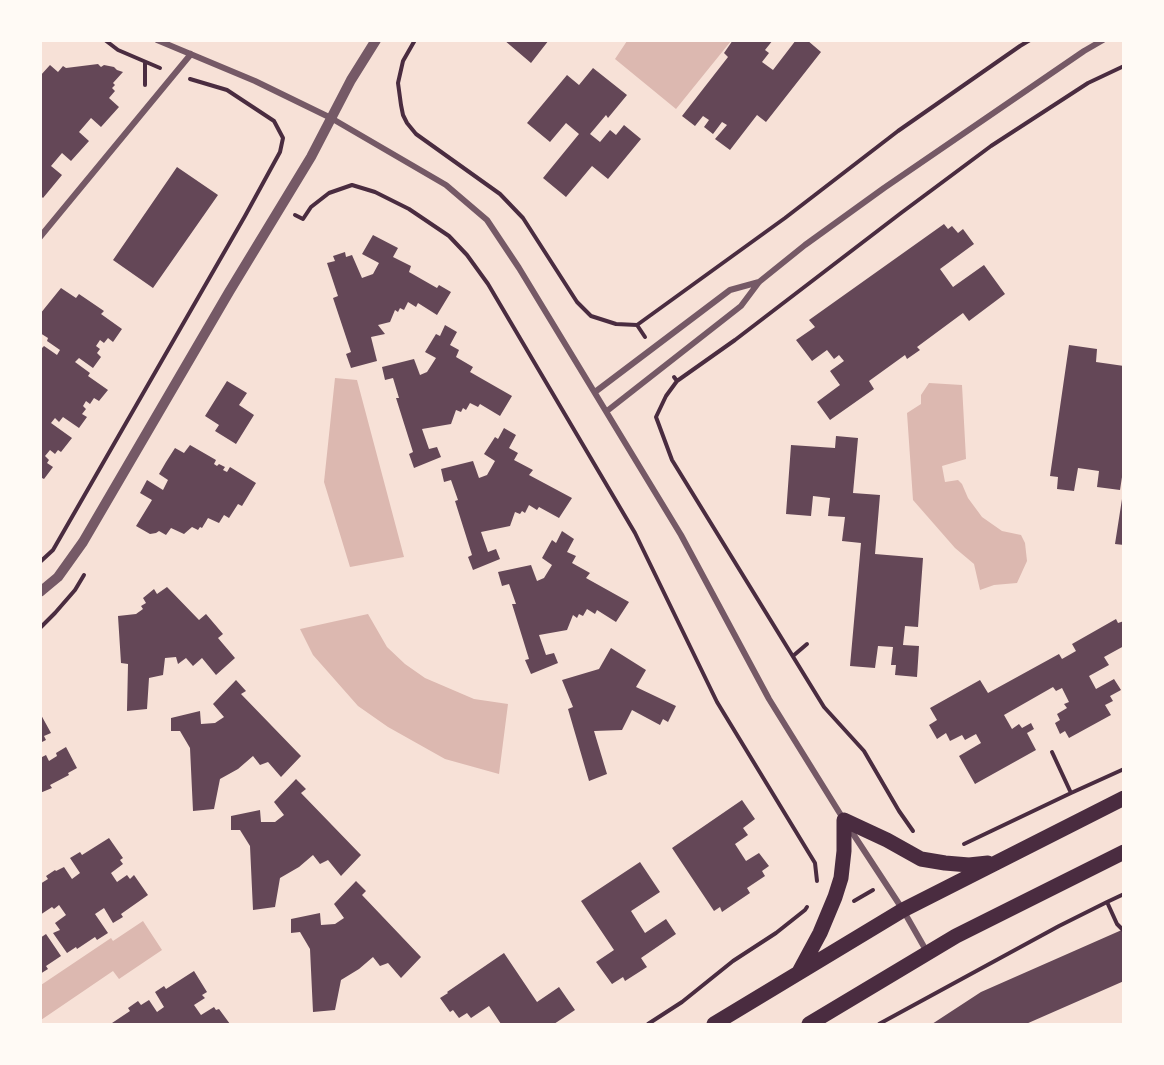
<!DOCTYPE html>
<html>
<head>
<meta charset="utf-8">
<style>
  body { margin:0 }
  #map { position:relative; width:1164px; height:1065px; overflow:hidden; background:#f7e1d7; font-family:"Fira Sans",sans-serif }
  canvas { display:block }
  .frame { position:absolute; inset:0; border:42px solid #fffaf5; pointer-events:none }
</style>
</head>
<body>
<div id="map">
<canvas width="1164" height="1065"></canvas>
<div class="frame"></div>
</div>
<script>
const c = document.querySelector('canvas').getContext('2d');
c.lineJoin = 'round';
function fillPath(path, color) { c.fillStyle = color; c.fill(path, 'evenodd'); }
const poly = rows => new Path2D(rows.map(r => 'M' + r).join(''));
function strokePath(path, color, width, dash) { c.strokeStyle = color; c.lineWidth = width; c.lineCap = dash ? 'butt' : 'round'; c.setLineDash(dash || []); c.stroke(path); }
fillPath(poly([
  [627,41,627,40,731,41,676,109,615,59],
  [335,378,357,380,404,557,350,567,324,482],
  [929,383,962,385,966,459,942,466,945,482,958,480,962,484,968,498,982,517,1002,531,1021,535,1025,543,1027,561,1017,583,994,585,980,590,974,564,955,548,913,500,907,413,921,404,921,395],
  [368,614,387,647,405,664,425,678,474,699,508,704,499,774,445,759,388,727,358,706,313,655,300,629],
  [143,921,162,950,119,979,113,971,41,1020,41,985,111,938,113,941]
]), '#dcb8b0');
fillPath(poly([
  [504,40,549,40,531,63],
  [733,40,773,40,765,50,769,53,762,62,773,70,796,40,807,40,821,52,766,122,757,115,730,150,715,139,727,125,722,122,713,134,704,127,709,120,703,116,695,126,682,116,728,57,724,53],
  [98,64,101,67,104,65,114,67,117,70,123,72,113,83,115,85,112,88,115,91,109,98,119,107,101,127,91,118,79,132,89,141,71,161,62,153,51,166,62,175,43,198,40,195,40,76,50,65,58,72,63,66,66,68],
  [593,68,627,95,608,118,606,115,590,134,600,142,610,130,616,135,624,125,641,139,608,179,592,166,566,197,543,178,579,134,566,123,550,142,527,123,567,75,579,85],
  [177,167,218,195,153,288,113,260],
  [944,224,948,229,952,226,958,233,963,229,974,244,940,269,953,287,984,265,1005,294,969,321,963,313,917,347,920,350,907,359,905,355,869,381,874,389,830,420,817,402,840,385,830,371,844,361,839,355,834,359,827,350,812,361,796,340,815,327,809,320],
  [373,235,398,248,393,257,411,266,409,272,437,288,439,285,451,292,437,315,418,303,416,307,408,302,404,310,400,308,398,312,395,310,390,322,378,325,385,334,371,337,377,361,351,368,346,354,351,352,333,298,338,296,327,263,335,261,333,256,345,252,346,257,352,255,362,278,373,274,379,263,362,254],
  [61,288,76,298,79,294,104,311,101,314,122,329,113,342,108,338,104,343,100,340,96,346,100,349,97,353,101,357,93,368,79,358,75,362,90,373,88,376,108,390,99,401,94,398,90,404,86,401,83,406,86,409,82,414,87,417,79,428,63,417,59,422,55,418,51,423,72,438,61,452,58,450,55,454,50,450,45,456,49,460,47,463,53,467,44,479,40,477,40,350,44,346,57,355,60,350,47,341,48,338,40,333,40,314],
  [445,325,457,332,450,345,459,350,456,357,473,367,470,372,512,396,500,416,480,404,478,407,470,403,466,410,463,408,461,412,456,410,451,424,422,429,429,449,437,447,441,457,414,468,409,454,413,452,396,398,399,398,393,378,385,380,382,367,414,359,420,375,427,372,436,358,425,352,436,334,440,336],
  [1069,345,1097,349,1096,362,1124,366,1124,464,1120,490,1097,487,1099,471,1078,468,1074,491,1057,489,1058,477,1050,476],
  [227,381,247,393,239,405,254,415,236,444,215,431,219,425,205,416],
  [504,428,516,435,509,448,518,453,514,460,533,470,529,475,572,498,559,518,539,507,537,510,529,505,525,513,522,511,520,514,515,512,510,526,481,532,488,552,496,549,500,559,473,570,468,557,472,555,455,501,458,500,451,480,444,482,441,469,473,461,479,478,487,475,495,461,484,454,495,437,498,439],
  [836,436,858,438,853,493,880,495,875,554,923,558,918,627,905,626,903,645,919,646,917,677,895,675,896,665,891,665,893,647,878,646,875,668,850,666,861,543,842,541,845,517,828,516,830,498,813,496,811,516,786,514,791,445,835,448],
  [190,445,216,460,214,464,217,466,219,464,225,467,223,470,227,472,230,467,256,483,242,506,238,504,229,518,224,515,219,523,208,518,202,528,200,527,198,530,192,527,184,534,171,528,166,535,159,531,156,533,150,534,136,526,152,500,140,493,147,480,163,490,168,480,159,474,166,462,175,448,184,453],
  [1122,499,1124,499,1124,545,1115,544],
  [562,531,574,539,567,552,576,556,572,563,590,573,586,578,629,602,616,622,597,610,595,614,587,609,583,616,579,614,577,618,573,615,567,630,539,635,546,655,554,653,558,663,531,674,525,660,529,659,512,604,516,604,509,584,502,586,498,572,531,565,537,581,544,578,552,565,542,558,552,540,556,543],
  [167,587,199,620,206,614,223,634,218,638,235,658,216,675,202,658,193,666,186,658,178,664,176,657,165,658,163,675,149,678,147,709,127,711,128,664,121,663,118,616,136,614,143,609,141,606,146,603,143,598,154,589,157,594],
  [1116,619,1118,623,1124,621,1124,646,1104,657,1109,665,1089,676,1096,689,1114,679,1121,690,1110,696,1113,701,1105,705,1111,715,1069,738,1065,731,1060,734,1055,723,1060,720,1057,714,1067,708,1064,704,1069,702,1062,688,1056,691,1053,687,1004,715,1012,729,1019,724,1022,728,1031,723,1034,729,1027,733,1036,750,975,784,959,756,981,743,976,734,965,740,962,735,950,741,946,733,937,739,929,725,937,720,930,708,980,680,988,693,1059,654,1062,659,1076,651,1072,644],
  [611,648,646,670,636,687,676,706,668,722,663,719,660,725,632,710,622,730,594,731,607,774,589,781,568,709,573,707,562,680,599,669],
  [236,680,246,691,241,694,301,756,281,777,268,762,260,765,253,756,238,769,220,779,214,809,193,811,190,748,180,731,171,731,171,718,200,711,201,724,215,723,224,717,213,704],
  [40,713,51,733,44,736,46,740,40,743],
  [66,747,77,768,68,773,69,775,50,785,52,788,40,793,40,758,46,755,49,761,57,756,56,753],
  [296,779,306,789,301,793,361,855,341,876,328,860,320,864,313,855,299,867,280,878,275,907,253,910,250,846,240,830,231,830,231,816,260,810,261,822,275,822,284,815,274,802],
  [742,800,755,819,743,828,748,835,735,844,746,861,759,853,769,866,762,871,765,876,747,888,750,893,722,912,720,907,714,911,672,848],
  [109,838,123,858,120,860,123,864,111,873,117,882,127,875,130,879,134,875,148,895,121,914,123,917,113,923,104,908,95,914,108,933,97,940,95,937,77,949,76,947,67,953,53,933,60,930,55,923,66,915,59,905,54,909,52,907,40,915,40,884,48,879,46,876,55,870,56,871,64,867,72,879,80,873,70,858,80,852,82,855],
  [640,862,660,892,631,911,645,933,666,919,676,934,641,958,647,967,625,981,623,977,612,984,596,962,614,950,581,901],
  [356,881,366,891,362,895,421,957,401,978,388,963,380,966,373,957,359,969,341,980,335,1010,313,1012,310,949,300,932,291,933,291,919,320,913,321,925,335,924,344,918,334,904],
  [1124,929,1124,981,1026,1024,932,1024,981,992],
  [46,934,61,956,46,966,48,969,40,974,40,938],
  [504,953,537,1002,559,987,575,1010,554,1024,501,1024,489,1006,471,1018,467,1013,459,1018,453,1010,450,1012,440,998,448,993,447,992],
  [194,971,207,992,202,995,205,998,194,1005,201,1015,214,1007,216,1010,219,1009,230,1024,114,1024,112,1023,130,1011,128,1008,138,1001,141,1005,149,1000,157,1012,164,1007,155,992,164,986,166,989]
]), '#644757');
strokePath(poly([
  [105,40,118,50,160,68],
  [415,40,403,61,398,83,401,105,403,115,407,123,416,134,500,194,523,218,577,302,591,316,616,324,637,325,645,337],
  [145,85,145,62],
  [295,215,303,219,311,207,329,193,352,185,375,192,409,209,449,236,467,255,488,284,635,533,717,702,815,863,817,881],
  [637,325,785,218,898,131,1020,46,1030,40],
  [674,377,677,381,666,396,656,417,672,460,824,707,864,751,899,811,913,831],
  [677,381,735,340,901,213,991,146,1088,83,1124,66],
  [40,562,53,550,245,216,280,152,283,138,274,121,227,90,190,79],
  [40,628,55,613,75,590,84,575],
  [793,656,807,644],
  [1052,752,1071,793],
  [964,844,1071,793,1124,769],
  [854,901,873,890],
  [1107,902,1124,894],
  [648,1024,682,1002,733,961,776,933,805,910,807,907],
  [879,1024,1059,926,1107,902,1117,924,1124,931]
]), '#4a2c40', 4);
strokePath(poly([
  [157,40,255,81,331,118,446,185,487,220,519,268,681,535,769,699,844,820,903,910,927,952],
  [40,237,191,54],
  [595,392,730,290,759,282],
  [607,411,741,306,759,282,805,245,884,188,1084,51,1103,40]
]), '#755966', 6);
strokePath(poly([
  [40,592,58,577,83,542,229,292,311,157,351,80,376,40]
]), '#755966', 10);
strokePath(poly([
  [799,972,820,933,835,897,841,878,844,851,844,820,887,840,921,859,945,863,969,865,988,863],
  [714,1024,903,910,1124,798],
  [809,1024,956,936,1124,852]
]), '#4a2c40', 15);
</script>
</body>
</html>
